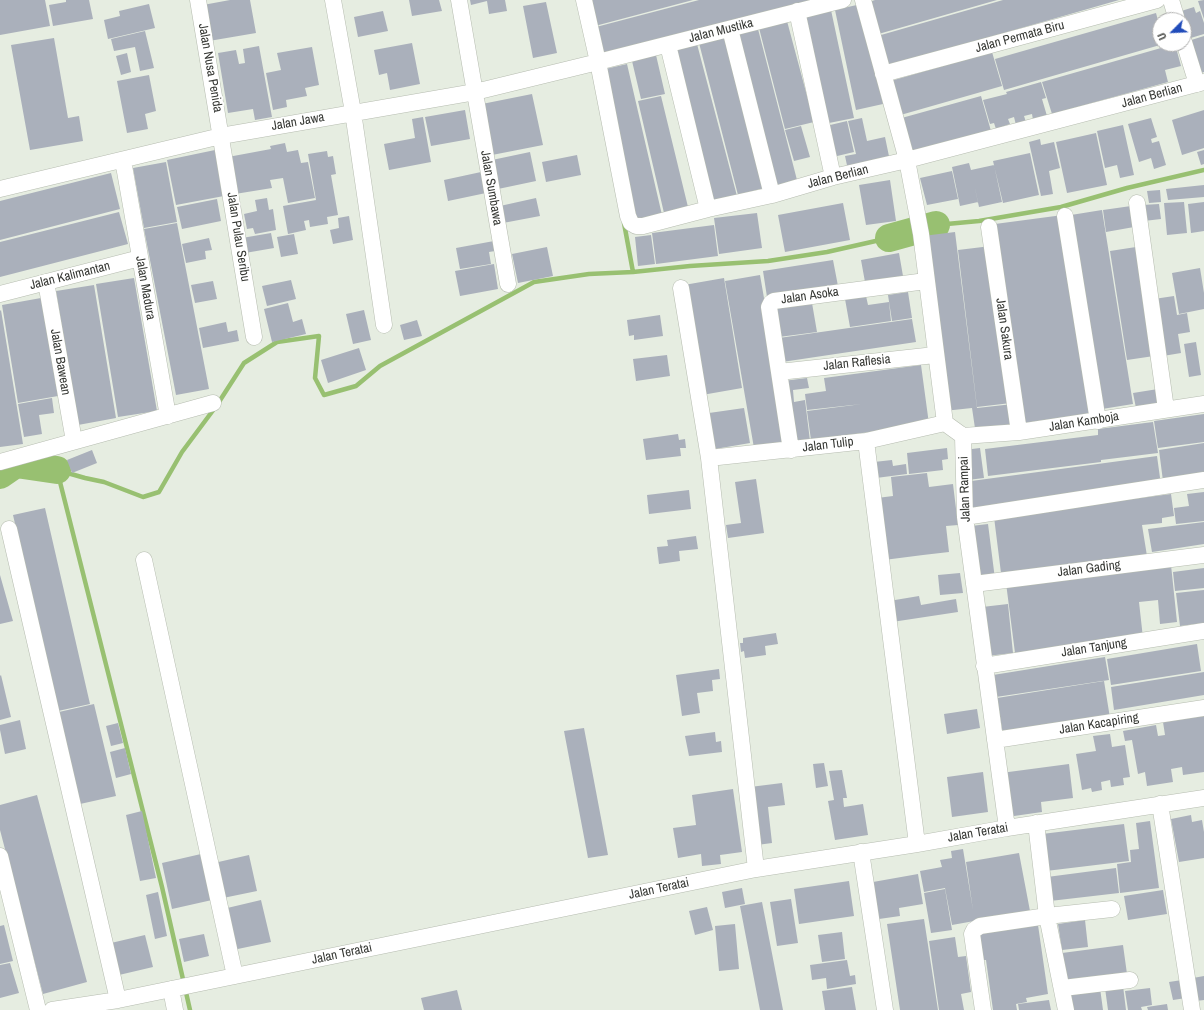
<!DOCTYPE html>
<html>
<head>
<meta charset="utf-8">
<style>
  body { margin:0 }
  #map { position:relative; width:1204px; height:1010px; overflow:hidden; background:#e6ede1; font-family:"Archivo Narrow",sans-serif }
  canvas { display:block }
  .north { position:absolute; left:1152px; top:12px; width:40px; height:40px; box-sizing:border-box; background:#fff; border:1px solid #afafae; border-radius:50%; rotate:246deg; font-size:11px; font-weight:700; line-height:16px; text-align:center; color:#363834 }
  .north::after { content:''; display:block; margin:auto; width:14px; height:18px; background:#214cba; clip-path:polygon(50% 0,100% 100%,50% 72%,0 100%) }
</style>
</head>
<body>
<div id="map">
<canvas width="1204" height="1010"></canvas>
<div class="north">U</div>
</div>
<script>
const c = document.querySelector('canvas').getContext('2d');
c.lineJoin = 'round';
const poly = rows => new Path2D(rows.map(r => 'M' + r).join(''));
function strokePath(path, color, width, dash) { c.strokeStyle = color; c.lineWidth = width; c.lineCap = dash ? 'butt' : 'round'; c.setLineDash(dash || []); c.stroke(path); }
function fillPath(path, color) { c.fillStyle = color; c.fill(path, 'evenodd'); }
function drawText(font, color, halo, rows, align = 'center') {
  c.font = font + ' "Archivo Narrow",sans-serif'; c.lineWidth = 3.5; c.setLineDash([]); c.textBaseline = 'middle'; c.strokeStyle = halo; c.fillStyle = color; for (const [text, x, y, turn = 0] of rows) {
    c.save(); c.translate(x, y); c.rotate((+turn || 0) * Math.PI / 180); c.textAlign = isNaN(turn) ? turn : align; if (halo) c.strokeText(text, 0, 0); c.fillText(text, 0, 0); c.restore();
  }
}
strokePath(poly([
  [936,225,979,221,1061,207,1127,188,1204,170],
  [633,272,690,266,768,261,827,252,889,238],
  [57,470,85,478,104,482,143,497,159,492,182,452,217,405,244,363,277,342,319,336,315,378,324,395,356,386,380,366,534,282,589,274,633,272,624,223],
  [57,470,162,887,190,1010]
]), '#98c071', 4.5);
strokePath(poly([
  [889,238,936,225],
  [0,475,16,464,57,470]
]), '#98c071', 28);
fillPath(poly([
  [0,0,45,0,50,26,0,35],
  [66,0,89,0,93,19,53,26,49,5,66,2],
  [230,0,250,0,256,33,209,41,203,5],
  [409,0,439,0,442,11,412,16],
  [470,0,505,0,507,11,489,14,487,1,471,5],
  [588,0,693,0,595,26],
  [699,0,809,0,809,2,603,55,596,27],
  [875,0,997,0,875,35,866,3],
  [1003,0,1119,0,882,68,874,37],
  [1204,0,1204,19,1198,1],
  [546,2,557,53,533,58,523,6],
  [149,4,155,28,108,39,104,20,120,16,119,11],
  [861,4,883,104,856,110,835,10],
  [1194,7,1196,13,1200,11,1204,23,1204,34,1184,40,1184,20,1175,13],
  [831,10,854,118,829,123,806,15],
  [383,11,388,31,358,37,354,17],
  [1156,13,1160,28,1160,45,1004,90,995,59],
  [787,21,814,122,785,129,759,28],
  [758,29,797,180,772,187,733,35],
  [145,31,154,68,140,71,135,47,114,51,111,39],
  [728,36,768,187,738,195,699,43],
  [1204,36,1204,72,1195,75,1185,42],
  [54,38,68,118,79,116,83,141,30,150,11,45],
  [412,43,420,84,390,90,387,73,379,75,374,50],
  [697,44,737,196,712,203,672,51],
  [1175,44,1181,66,1165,70,1168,82,1052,114,1042,82],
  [259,46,272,117,255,120,253,109,228,113,218,53,236,50,239,64,245,63,243,49],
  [312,47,319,85,305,88,307,96,286,100,287,107,273,110,266,73,281,70,277,53],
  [992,52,1002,86,897,116,887,82],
  [127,53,131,72,121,75,116,56],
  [656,55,665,94,641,99,632,61],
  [627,64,662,215,637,221,601,70],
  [149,75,156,111,145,114,148,129,127,133,117,81],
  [1041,82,1046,98,1042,99,1047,116,1033,120,1032,114,1024,116,1026,122,1016,125,1014,117,1008,119,1010,124,996,129,994,123,990,124,983,100,1007,94,1006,92],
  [532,94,543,145,492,155,482,104],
  [661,96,688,207,664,213,638,101],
  [981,96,991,131,908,154,898,119],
  [465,110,470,139,431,146,425,117],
  [1204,110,1204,148,1182,155,1172,120],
  [423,117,431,162,389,170,384,144,415,138,412,119],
  [862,118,867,141,885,137,890,161,848,170,845,156,856,154,848,121],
  [1151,118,1157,137,1151,139,1152,143,1159,141,1166,165,1154,169,1151,158,1139,162,1128,124],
  [847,121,854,152,833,157,826,126],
  [1123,125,1134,175,1120,178,1117,165,1105,168,1097,131],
  [801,126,810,157,794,161,785,130],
  [1096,133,1107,185,1067,193,1056,142],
  [1040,139,1041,145,1054,142,1060,168,1049,171,1053,194,1041,196,1029,142],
  [285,143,287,152,298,150,301,163,308,162,315,198,288,203,283,178,270,180,272,188,235,194,228,157,271,149,270,146],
  [215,150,224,196,176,205,167,160],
  [1204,150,1204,164,1201,165,1197,152],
  [327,151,328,157,333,156,336,174,331,175,338,215,327,217,328,224,310,227,309,220,304,221,306,230,288,234,283,206,316,200,308,154],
  [530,152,536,181,498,189,492,160],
  [1030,153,1039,195,1003,203,993,161],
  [577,155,581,175,546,182,542,162],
  [166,162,177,222,144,228,133,168],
  [969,163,971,170,994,165,1002,202,979,207,974,184,978,202,960,206,952,167],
  [952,171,958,199,927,205,920,178],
  [481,172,486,193,448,201,444,180],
  [111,173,120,209,0,240,0,201],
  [890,180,896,221,866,225,859,185],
  [1204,185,1204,197,1168,200,1166,189],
  [1160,190,1161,202,1149,203,1147,191],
  [267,198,269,210,273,209,276,230,255,234,253,228,247,229,244,214,257,211,255,200],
  [536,198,540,216,503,223,500,206],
  [217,199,221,221,182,229,177,207],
  [1184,202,1187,233,1167,235,1164,203],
  [1204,202,1204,231,1191,233,1188,204],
  [843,203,850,240,785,252,778,215],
  [1159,204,1161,219,1144,221,1142,205],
  [1131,206,1134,227,1106,232,1103,210],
  [1102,210,1133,404,1102,409,1071,215],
  [119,212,128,244,0,277,0,242],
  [757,213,762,248,719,254,714,218],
  [1063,215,1091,414,1023,423,995,224],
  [349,216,353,240,333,244,330,230,339,228,338,218],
  [177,223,209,389,176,395,144,229],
  [714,225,718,256,656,264,652,233],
  [955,232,977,408,1013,404,1016,430,976,435,972,408,944,411,923,236],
  [271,233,274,248,245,253,242,238],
  [294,234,298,254,281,257,277,237],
  [651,235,655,264,638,266,635,237],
  [209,238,212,250,205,251,206,259,186,263,182,244],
  [494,241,495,251,489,252,491,264,460,269,456,248],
  [991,246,1011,403,977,407,958,250],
  [547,247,553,276,518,283,512,254],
  [1136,247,1154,356,1127,360,1110,251],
  [899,253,903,276,865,282,861,260],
  [833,260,838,286,767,297,763,271],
  [494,264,498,289,460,296,455,271],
  [1200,268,1204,293,1204,309,1179,314,1172,273],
  [760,275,789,442,754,448,725,281],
  [134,278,157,411,118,417,96,284],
  [724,278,742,388,702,395,684,285],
  [291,280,296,299,267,306,262,286],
  [213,281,217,299,195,303,191,285],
  [94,285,116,418,78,425,56,291],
  [908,292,912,318,892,321,888,295],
  [866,296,868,305,889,302,891,321,850,327,845,299],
  [1174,296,1177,315,1187,313,1190,332,1178,334,1181,353,1163,356,1154,299],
  [41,298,58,396,18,403,2,305],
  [288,303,293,322,302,319,306,334,272,342,264,309],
  [812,303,817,332,779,337,775,309],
  [1,310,23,444,0,447,0,311],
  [364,310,371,340,353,344,346,314],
  [660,315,663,336,634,340,634,335,629,336,627,320],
  [912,319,916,342,782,362,779,338],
  [417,320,422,336,404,340,400,325],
  [226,322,228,332,237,330,239,341,203,348,199,328],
  [1196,342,1201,375,1189,377,1184,344],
  [359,348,366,370,328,383,321,360],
  [667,355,670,376,636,381,633,359],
  [921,365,929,424,811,440,807,411,862,404,807,410,805,394,826,391,824,378],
  [807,378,809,388,793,390,794,402,805,400,810,441,790,443,783,381],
  [1158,389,1161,404,1136,408,1133,393],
  [52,398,54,413,39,415,42,434,24,437,18,404],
  [744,408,750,443,715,449,709,413],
  [1204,414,1204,442,1158,448,1154,421],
  [1153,422,1158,453,1101,460,1101,462,988,476,985,449,1098,435,1098,429],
  [678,434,679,440,685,439,686,448,680,448,681,456,646,460,643,439],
  [1204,443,1204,475,1163,481,1159,450],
  [947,448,948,459,942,460,943,470,909,474,907,453],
  [980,448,984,478,968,480,964,450],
  [92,450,97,463,72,473,67,460],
  [1157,456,1161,485,968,510,964,482],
  [892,460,893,466,906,464,907,474,876,478,874,462],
  [927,473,929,487,953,484,958,525,946,526,949,552,923,555,920,533,923,555,884,560,877,498,893,496,891,477],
  [756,479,764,533,728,538,726,525,741,523,735,482],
  [689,490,691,509,649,514,647,495],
  [1204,492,1204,521,1176,524,1174,508,1189,506,1187,494],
  [1171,494,1174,516,1162,518,1162,523,1142,525,1147,556,1001,573,994,517],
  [45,508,90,704,58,711,13,515],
  [1204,522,1204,544,1152,552,1148,529],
  [988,524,995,579,978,581,971,526],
  [696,536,698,549,679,551,680,561,659,564,657,547,668,546,667,540],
  [1171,565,1177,622,1160,624,1158,600,1139,602,1143,638,1015,653,1006,583],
  [1204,568,1204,588,1175,591,1173,572],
  [960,573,963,593,940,595,938,575],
  [0,575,13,621,0,624],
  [1204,590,1204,623,1180,626,1176,593],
  [919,596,921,605,956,599,958,612,892,622,889,601],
  [1008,604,1013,653,987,656,982,607],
  [776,633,778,644,765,646,766,655,745,658,744,651,741,652,740,643,743,643,743,638],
  [1197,644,1201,671,1111,685,1107,659],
  [1105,657,1109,680,996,697,993,675],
  [719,669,720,679,712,680,713,691,697,693,700,713,682,716,676,675],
  [1204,672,1204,695,1114,710,1111,687],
  [1,675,11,717,0,720,0,676],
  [1104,681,1110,718,1003,735,997,698],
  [94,704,116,796,80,804,59,712],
  [977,709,980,728,947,734,944,714],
  [1204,716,1204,772,1183,775,1182,767,1171,769,1173,782,1147,786,1145,772,1138,774,1132,740,1125,741,1123,731,1156,725,1158,736,1165,735,1163,722],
  [20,720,26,749,5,754,0,730,0,725],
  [118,723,123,743,111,746,106,726],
  [584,728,608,855,588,858,564,731],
  [715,732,716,742,721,741,722,752,689,756,685,736],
  [1110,734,1112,747,1125,745,1130,777,1123,778,1124,785,1111,787,1110,780,1101,782,1102,790,1092,792,1091,788,1082,790,1076,754,1096,751,1093,736],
  [125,748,131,774,116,778,110,752],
  [824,763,828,786,816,788,813,764],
  [1069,764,1073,798,1041,802,1042,812,1007,817,1001,773],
  [842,770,847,798,843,798,844,807,863,804,868,835,835,840,828,801,834,800,829,771],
  [983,772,988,812,952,817,947,777],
  [782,783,785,805,768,807,772,843,757,845,750,787],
  [733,789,742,852,720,855,721,864,702,866,701,854,678,858,673,828,696,825,692,795],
  [37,795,87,982,43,994,0,830,0,805],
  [142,811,156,878,140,881,126,815],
  [1191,815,1192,822,1202,820,1204,832,1204,858,1179,862,1171,819],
  [1150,821,1159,888,1120,893,1117,864,1131,862,1130,850,1139,849,1136,823],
  [1124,824,1129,861,1046,871,1042,834],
  [963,849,973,910,966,862,1019,853,1030,911,952,925,945,888,924,892,920,871,942,867,940,860,952,858,951,851],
  [201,854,212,900,172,909,162,863],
  [249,855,257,891,223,898,214,863],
  [1116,868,1119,893,1050,901,1047,877],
  [918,874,923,904,899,908,900,916,879,919,873,882],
  [849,881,854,916,799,924,794,889],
  [742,888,745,904,725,908,722,892],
  [945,889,952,930,931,933,924,893],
  [1163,890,1167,914,1128,920,1124,896],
  [158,892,167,936,155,939,146,895],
  [791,899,798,943,777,946,770,902],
  [261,900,271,942,233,950,223,909],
  [762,902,783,1010,760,1010,740,906],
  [707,907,713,930,695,935,689,911],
  [924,919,938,1010,900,1010,887,924],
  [1085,920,1088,947,1062,950,1058,924],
  [735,924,739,969,719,971,715,926],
  [4,925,13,961,0,964,0,926],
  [1038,925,1048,994,1026,998,1027,1002,1016,1004,1017,1010,993,1010,986,960,983,960,980,934],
  [842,932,845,959,822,962,818,935],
  [204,934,209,956,184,962,179,939],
  [145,935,153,967,119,975,111,943],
  [955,937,958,957,966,956,971,992,961,994,964,1010,939,1010,929,941],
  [1123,945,1127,974,1065,982,1062,953],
  [847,960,850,976,855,975,856,984,827,989,826,978,812,980,810,965],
  [10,963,19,993,0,998,0,965],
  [1204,976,1204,1000,1196,1001,1193,978],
  [1182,980,1186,998,1173,1000,1169,982],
  [1123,986,1126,1010,1108,1010,1105,988],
  [852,987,856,1010,825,1010,822,991],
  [1100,988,1103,1010,1070,1010,1068,992],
  [1150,988,1152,1005,1141,1007,1142,1010,1128,1010,1125,991],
  [457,990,462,1010,424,1010,421,998],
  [1049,1000,1051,1010,1019,1010,1018,1004],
  [1167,1004,1168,1010,1148,1010,1147,1007]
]), '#aab0bb');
const street = poly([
  [198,0,254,337],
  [333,0,353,112,384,325],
  [459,0,508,284],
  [584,0,598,62,628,216,631,223,636,226,643,226,708,209,772,195,833,177,907,160,1204,82],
  [863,0,907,160,921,234,945,423,963,436,965,517,1007,828],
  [1171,0,1177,20],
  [797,11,833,177],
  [730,29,772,195],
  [1184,42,1197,84],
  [668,45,708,209],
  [883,74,1157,0],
  [123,160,168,416],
  [0,189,221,136,475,92,598,62,843,0],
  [1137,203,1166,409],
  [1065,216,1098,421],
  [989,227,1019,432],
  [46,282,74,441],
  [681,288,709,458,756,869],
  [0,294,140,258],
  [779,372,935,355],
  [963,436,1019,432,1204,404],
  [866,441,917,844],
  [791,450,769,307,771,303,774,301,926,281],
  [709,458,866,441,945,423],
  [0,462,213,403],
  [965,517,1204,480],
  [9,529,118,1000],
  [144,560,235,976],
  [974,584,1204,555],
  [984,666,1204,631],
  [995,740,1204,708],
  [1160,804,1192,1010],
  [1036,823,1047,916,1066,1010],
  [861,852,885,1010],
  [0,856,38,1010],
  [1063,988,1130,980],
  [171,989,175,1010],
  [52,1010,118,1000,756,869,917,844,1007,828,1204,798],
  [983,1010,972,934,974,930,980,926,1047,916,1112,909]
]);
strokePath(street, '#b6bcb0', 17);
strokePath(street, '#fff', 16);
drawText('13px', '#363834', '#fff', [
  ["Jalan Mustika",721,31,-14],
  ["Jalan Permata Biru",1020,37,-15],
  ["Jalan Nusa Penida",210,68,80],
  ["Jalan Berlian",1152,96,-15],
  ["Jalan Jawa",298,122,-10],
  ["Jalan Berlian",838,177,-14],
  ["Jalan Sumbawa",491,188,80],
  ["Jalan Pulau Seribu",238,237,81],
  ["Jalan Kalimantan",70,276,-14],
  ["Jalan Madura",145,288,80],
  ["Jalan Asoka",810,296,-8],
  ["Jalan Sakura",1004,329,82],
  ["Jalan Bawean",60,362,80],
  ["Jalan Raflesia",857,363,-6],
  ["Jalan Kamboja",1084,422,-9],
  ["Jalan Tulip",828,445,-7],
  ["Jalan Rampai",965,489,-92],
  ["Jalan Gading",1089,569,-7],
  ["Jalan Tanjung",1094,648,-9],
  ["Jalan Kacapiring",1099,724,-9],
  ["Jalan Teratai",978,833,-10],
  ["Jalan Teratai",659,889,-12],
  ["Jalan Teratai",342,954,-12]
]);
</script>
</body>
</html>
